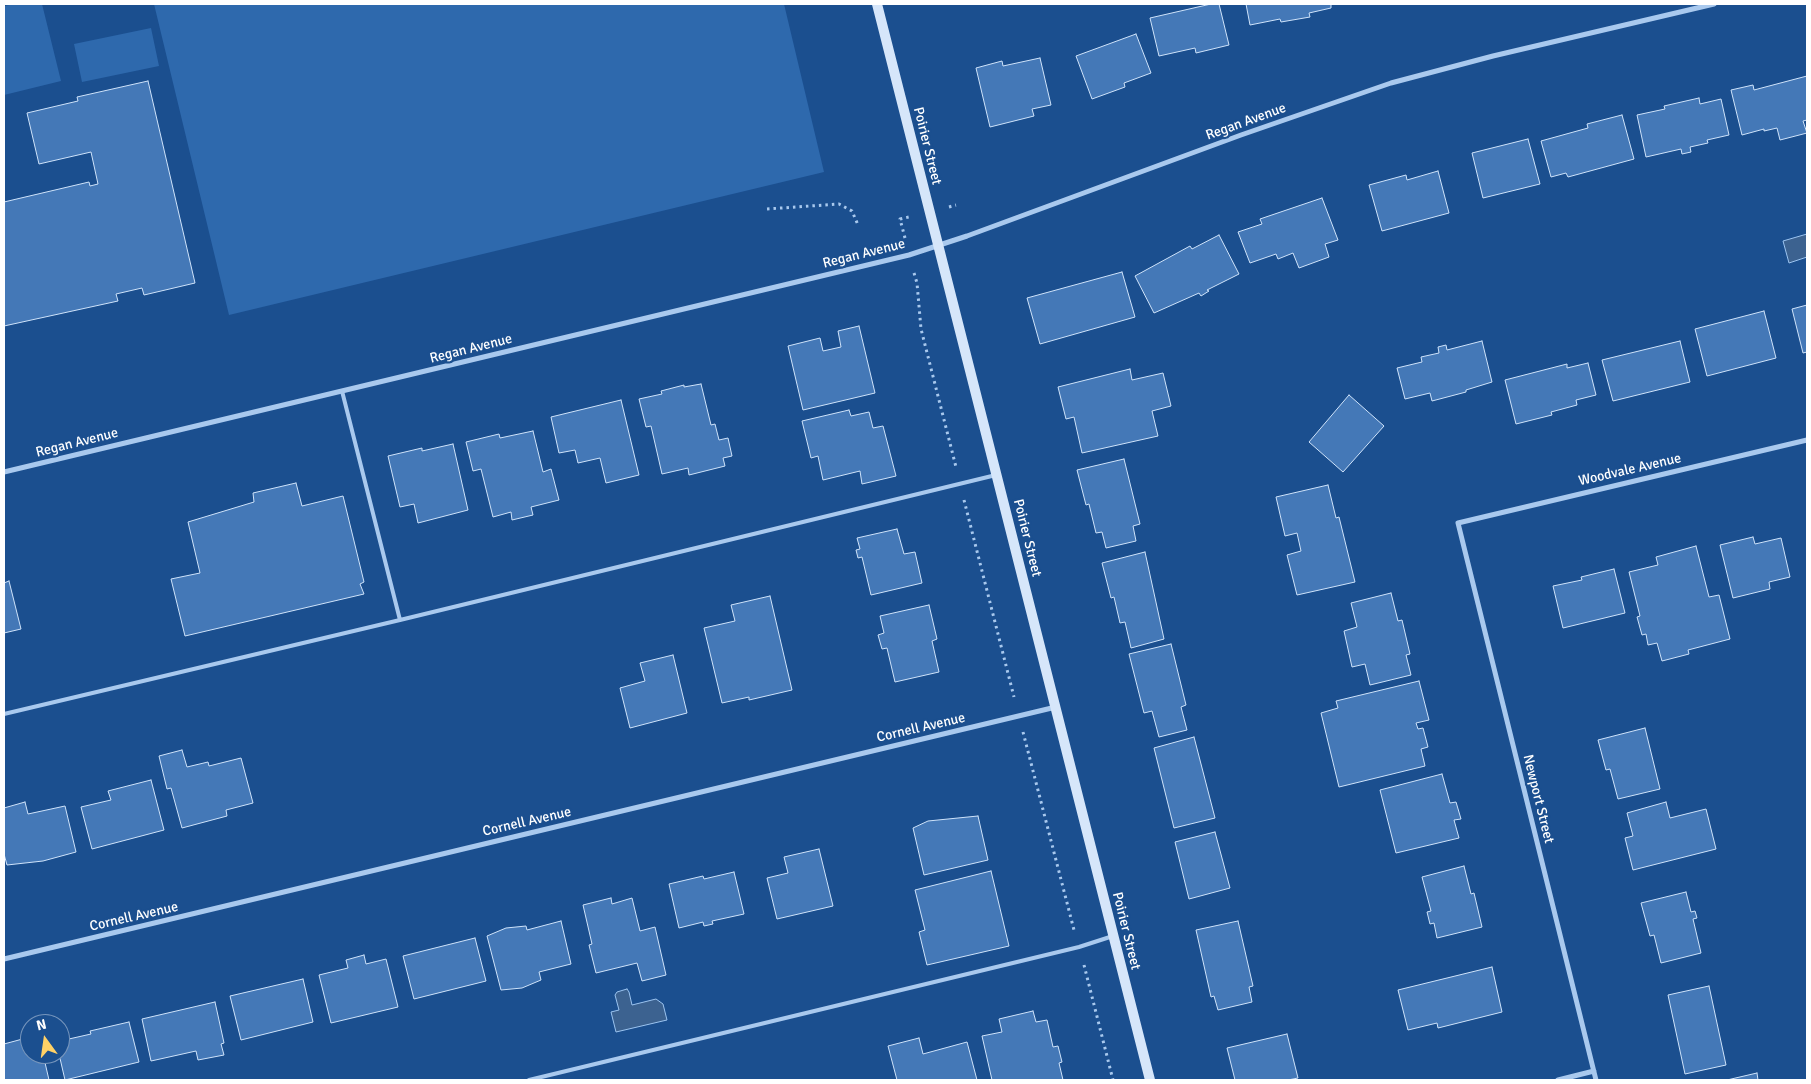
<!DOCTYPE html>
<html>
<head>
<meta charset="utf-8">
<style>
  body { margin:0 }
  #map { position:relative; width:1811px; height:1084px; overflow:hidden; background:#1b4f8f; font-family:Signika,sans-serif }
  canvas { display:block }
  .frame { position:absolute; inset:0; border:5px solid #fff; pointer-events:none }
  .north { position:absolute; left:20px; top:1014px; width:50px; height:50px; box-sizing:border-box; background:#1b4f8f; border:1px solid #7695bc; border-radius:50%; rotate:346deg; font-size:14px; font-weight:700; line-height:20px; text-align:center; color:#fff }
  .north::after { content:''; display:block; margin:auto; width:18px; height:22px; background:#ffd166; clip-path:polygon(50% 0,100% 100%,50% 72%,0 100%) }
</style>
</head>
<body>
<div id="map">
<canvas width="1811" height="1084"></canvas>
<div class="frame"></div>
<div class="north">N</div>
</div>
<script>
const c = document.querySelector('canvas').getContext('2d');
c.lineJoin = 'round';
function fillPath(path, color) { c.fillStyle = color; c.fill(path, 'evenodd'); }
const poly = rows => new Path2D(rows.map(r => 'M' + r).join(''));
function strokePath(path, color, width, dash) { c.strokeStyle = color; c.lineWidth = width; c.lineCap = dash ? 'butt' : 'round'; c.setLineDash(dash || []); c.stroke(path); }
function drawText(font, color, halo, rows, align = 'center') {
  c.font = font + ' Signika,sans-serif'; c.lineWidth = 4.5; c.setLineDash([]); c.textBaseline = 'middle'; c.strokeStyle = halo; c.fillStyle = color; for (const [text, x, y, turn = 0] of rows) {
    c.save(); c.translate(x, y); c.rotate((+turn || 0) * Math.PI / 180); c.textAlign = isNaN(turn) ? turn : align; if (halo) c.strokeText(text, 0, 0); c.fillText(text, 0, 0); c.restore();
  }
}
fillPath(poly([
  [15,4,42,4,61,81,4,95,4,6],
  [154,4,784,4,824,172,229,315],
  [151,28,159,66,82,82,74,44]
]), '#2e69ad');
const water = poly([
  [1807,234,1807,257,1789,263,1783,241,1807,234],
  [627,989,629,992,632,1005,656,999,663,1004,667,1020,616,1032,611,1012,619,1010,615,995,617,992,627,989]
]);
fillPath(water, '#3c6290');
strokePath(water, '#9cc4f0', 1);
const building = poly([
  [1211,4,1219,4,1229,45,1196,53,1195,48,1159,56,1150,18,1211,4],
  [1246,4,1331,4,1331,8,1309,13,1310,17,1281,22,1280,19,1250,25,1246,4],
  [1136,34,1151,73,1124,83,1125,87,1092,99,1076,56,1136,34],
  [1040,58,1051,105,1032,109,1034,116,990,127,976,68,1002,61,1003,66,1040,58],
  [1807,76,1807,120,1803,121,1807,133,1780,140,1777,128,1764,131,1764,129,1742,135,1731,90,1753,85,1754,90,1807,76],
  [148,81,195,283,144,295,142,288,116,294,118,301,4,326,4,202,89,182,90,186,98,184,91,152,39,164,27,113,78,101,77,97,148,81],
  [1699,98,1700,104,1721,99,1729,135,1707,140,1708,143,1690,147,1691,152,1682,154,1681,149,1646,157,1637,115,1665,109,1664,106,1699,98],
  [1622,115,1634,159,1568,177,1566,173,1551,177,1541,141,1588,128,1587,124,1622,115],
  [1528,139,1540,184,1483,198,1472,153,1528,139],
  [1438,171,1449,213,1382,231,1369,185,1406,175,1407,180,1438,171],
  [1322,198,1338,240,1325,244,1329,257,1299,268,1293,253,1278,259,1276,254,1250,263,1238,232,1262,224,1260,219,1322,198],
  [1219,235,1239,274,1207,290,1209,291,1201,296,1199,293,1154,313,1135,276,1190,246,1192,249,1219,235],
  [1122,272,1135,317,1040,344,1027,298,1122,272],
  [1807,305,1807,352,1803,353,1792,309,1807,305],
  [1764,311,1776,358,1707,376,1695,329,1764,311],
  [859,326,875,393,803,410,788,346,820,338,823,351,841,347,838,331,859,326],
  [1482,341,1492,382,1466,390,1466,392,1432,401,1430,393,1405,399,1397,368,1422,362,1421,357,1439,353,1438,347,1446,345,1447,350,1482,341],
  [1680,341,1690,382,1613,401,1602,360,1680,341],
  [1588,363,1596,395,1576,400,1577,405,1551,412,1552,415,1516,424,1505,380,1567,364,1567,368,1588,363],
  [1130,369,1132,380,1163,373,1171,406,1152,411,1158,436,1082,453,1074,417,1066,419,1058,387,1130,369],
  [701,384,711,425,715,424,719,440,728,438,732,456,723,458,725,466,689,475,688,468,662,474,651,426,646,427,639,399,662,394,661,391,684,385,684,387,701,384],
  [1349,395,1384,426,1343,472,1309,442,1349,395],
  [621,400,639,475,606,483,600,458,578,463,575,450,559,453,551,417,621,400],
  [849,410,851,416,869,412,873,428,883,426,896,476,862,484,860,471,823,480,818,456,811,458,802,421,849,410],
  [533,431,543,472,551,469,559,500,531,507,533,515,512,520,511,512,493,517,481,469,473,471,466,442,499,434,500,438,533,431],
  [453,444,468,510,418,523,414,504,400,507,388,456,422,448,422,451,453,444],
  [1124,459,1140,524,1133,526,1136,541,1106,548,1102,532,1096,533,1089,504,1086,505,1077,470,1124,459],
  [296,483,302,506,343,496,364,582,360,584,364,594,185,636,171,579,200,573,188,522,254,502,253,493,296,483],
  [1328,485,1336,518,1339,517,1355,582,1297,595,1287,555,1301,551,1297,533,1285,536,1276,497,1328,485],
  [897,529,904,554,915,552,922,583,871,595,862,557,858,558,856,550,860,549,857,538,897,529],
  [1753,537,1755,544,1781,538,1790,577,1769,582,1770,589,1733,598,1720,545,1753,537],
  [1696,546,1709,597,1719,595,1730,639,1688,650,1689,654,1662,661,1657,643,1648,645,1646,634,1642,635,1637,617,1640,616,1629,572,1658,565,1656,557,1696,546],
  [1145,552,1164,639,1131,648,1125,622,1120,623,1114,597,1111,598,1102,563,1145,552],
  [1614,569,1625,613,1563,628,1553,586,1582,580,1581,577,1614,569],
  [9,581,21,629,4,633,4,583,9,581],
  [1391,593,1398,621,1402,620,1410,654,1406,655,1411,675,1370,685,1365,664,1352,667,1344,631,1357,627,1351,603,1391,593],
  [770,596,792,690,749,700,749,697,722,703,704,628,735,621,731,605,770,596],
  [929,605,937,639,932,641,939,672,895,682,887,648,882,649,878,635,884,633,880,616,929,605],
  [1171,644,1186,705,1181,707,1187,730,1159,737,1152,711,1144,713,1129,654,1171,644],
  [673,655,687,713,630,728,620,688,645,681,640,663,673,655],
  [1419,681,1429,720,1416,723,1418,729,1423,728,1428,747,1421,749,1425,766,1339,787,1321,713,1338,708,1336,701,1419,681],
  [1645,728,1660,789,1618,799,1610,769,1606,770,1598,740,1645,728],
  [1194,737,1215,818,1174,828,1154,748,1194,737],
  [182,750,187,767,208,762,209,766,241,758,253,803,226,810,227,816,182,828,171,788,167,789,159,756,182,750],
  [1442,774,1450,803,1456,802,1461,819,1454,820,1459,838,1396,853,1380,790,1442,774],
  [151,780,164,830,92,849,81,807,111,800,108,791,151,780],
  [25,802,28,814,65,806,76,852,43,861,7,865,4,854,4,808,25,802],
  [1666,802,1670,818,1706,809,1716,849,1633,870,1625,838,1633,836,1627,813,1666,802],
  [978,816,988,860,924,875,913,828,928,821,978,816],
  [1215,832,1230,888,1189,899,1175,842,1215,832],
  [819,849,833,906,777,919,767,878,788,873,784,857,819,849],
  [1464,866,1471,894,1474,893,1482,927,1437,938,1434,923,1430,924,1427,912,1431,911,1422,877,1464,866],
  [991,871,1009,946,927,965,919,932,925,930,915,890,991,871],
  [734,872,744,914,712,921,713,924,704,926,703,922,679,928,669,884,703,876,704,879,734,872],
  [1686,892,1691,912,1695,911,1697,918,1693,919,1701,953,1661,963,1654,935,1650,936,1641,903,1686,892],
  [611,898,612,904,632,898,640,931,655,927,666,975,642,981,637,963,596,973,589,945,592,944,583,905,611,898],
  [561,921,571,964,539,972,541,980,522,988,501,990,487,936,506,928,526,926,527,930,561,921],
  [1238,921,1253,986,1249,987,1252,1002,1218,1010,1214,996,1211,997,1196,930,1238,921],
  [475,938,486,981,414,999,403,956,475,938],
  [364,955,366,964,386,959,398,1007,331,1023,319,975,348,968,346,960,364,955],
  [1492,967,1502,1012,1438,1028,1437,1023,1408,1030,1398,990,1492,967],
  [303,979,313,1022,241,1040,230,996,303,979],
  [1709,986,1726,1065,1685,1074,1668,995,1709,986],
  [215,1002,224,1043,221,1044,224,1055,198,1060,196,1051,151,1061,142,1019,215,1002],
  [1033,1011,1036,1022,1047,1020,1053,1047,1058,1046,1062,1062,1059,1063,1063,1080,992,1080,982,1036,1002,1032,999,1019,1033,1011],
  [129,1022,139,1062,65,1080,59,1054,60,1041,91,1034,90,1031,129,1022],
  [1287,1034,1298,1078,1288,1080,1235,1080,1227,1048,1287,1034],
  [30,1037,30,1054,43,1054,49,1080,4,1080,4,1044,30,1037],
  [919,1038,923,1054,967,1042,977,1080,897,1080,888,1046,919,1038],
  [1757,1073,1758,1080,1727,1080,1757,1073]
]);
fillPath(building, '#4478b7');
strokePath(building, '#cfe3fa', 1);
strokePath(poly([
  [949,207,956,205],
  [767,209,839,204,852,211,858,225],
  [905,238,900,219,909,217],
  [914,273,917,283,921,329,956,467],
  [964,500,1014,697],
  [1023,732,1074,930],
  [1084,965,1113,1080]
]), '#a9c9ee', 3, [2.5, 4]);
strokePath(poly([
  [400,620,996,475],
  [4,714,400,620,342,391],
  [529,1080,1079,947,1113,936]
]), '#a9c9ee', 4);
strokePath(poly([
  [4,472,909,255,967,236,1241,135,1391,83,1493,56,1714,4],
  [4,959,1056,707],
  [1558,1080,1594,1071],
  [1596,1080,1458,523,1807,440]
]), '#a9c9ee', 5);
strokePath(poly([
  [877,4,1150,1080]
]), '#d6e6fa', 10);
drawText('14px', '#fff', '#1b4f8f', [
  ["Regan Avenue",1246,122,-20],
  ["Poirier Street",927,146,76],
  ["Regan Avenue",864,254,-14],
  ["Regan Avenue",471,349,-14],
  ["Regan Avenue",77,443,-14],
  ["Woodvale Avenue",1630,470,-13],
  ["Poirier Street",1027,538,76],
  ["Cornell Avenue",921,728,-13],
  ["Newport Street",1538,799,76],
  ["Cornell Avenue",527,822,-13],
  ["Cornell Avenue",134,917,-13],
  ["Poirier Street",1126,931,76]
]);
</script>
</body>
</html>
